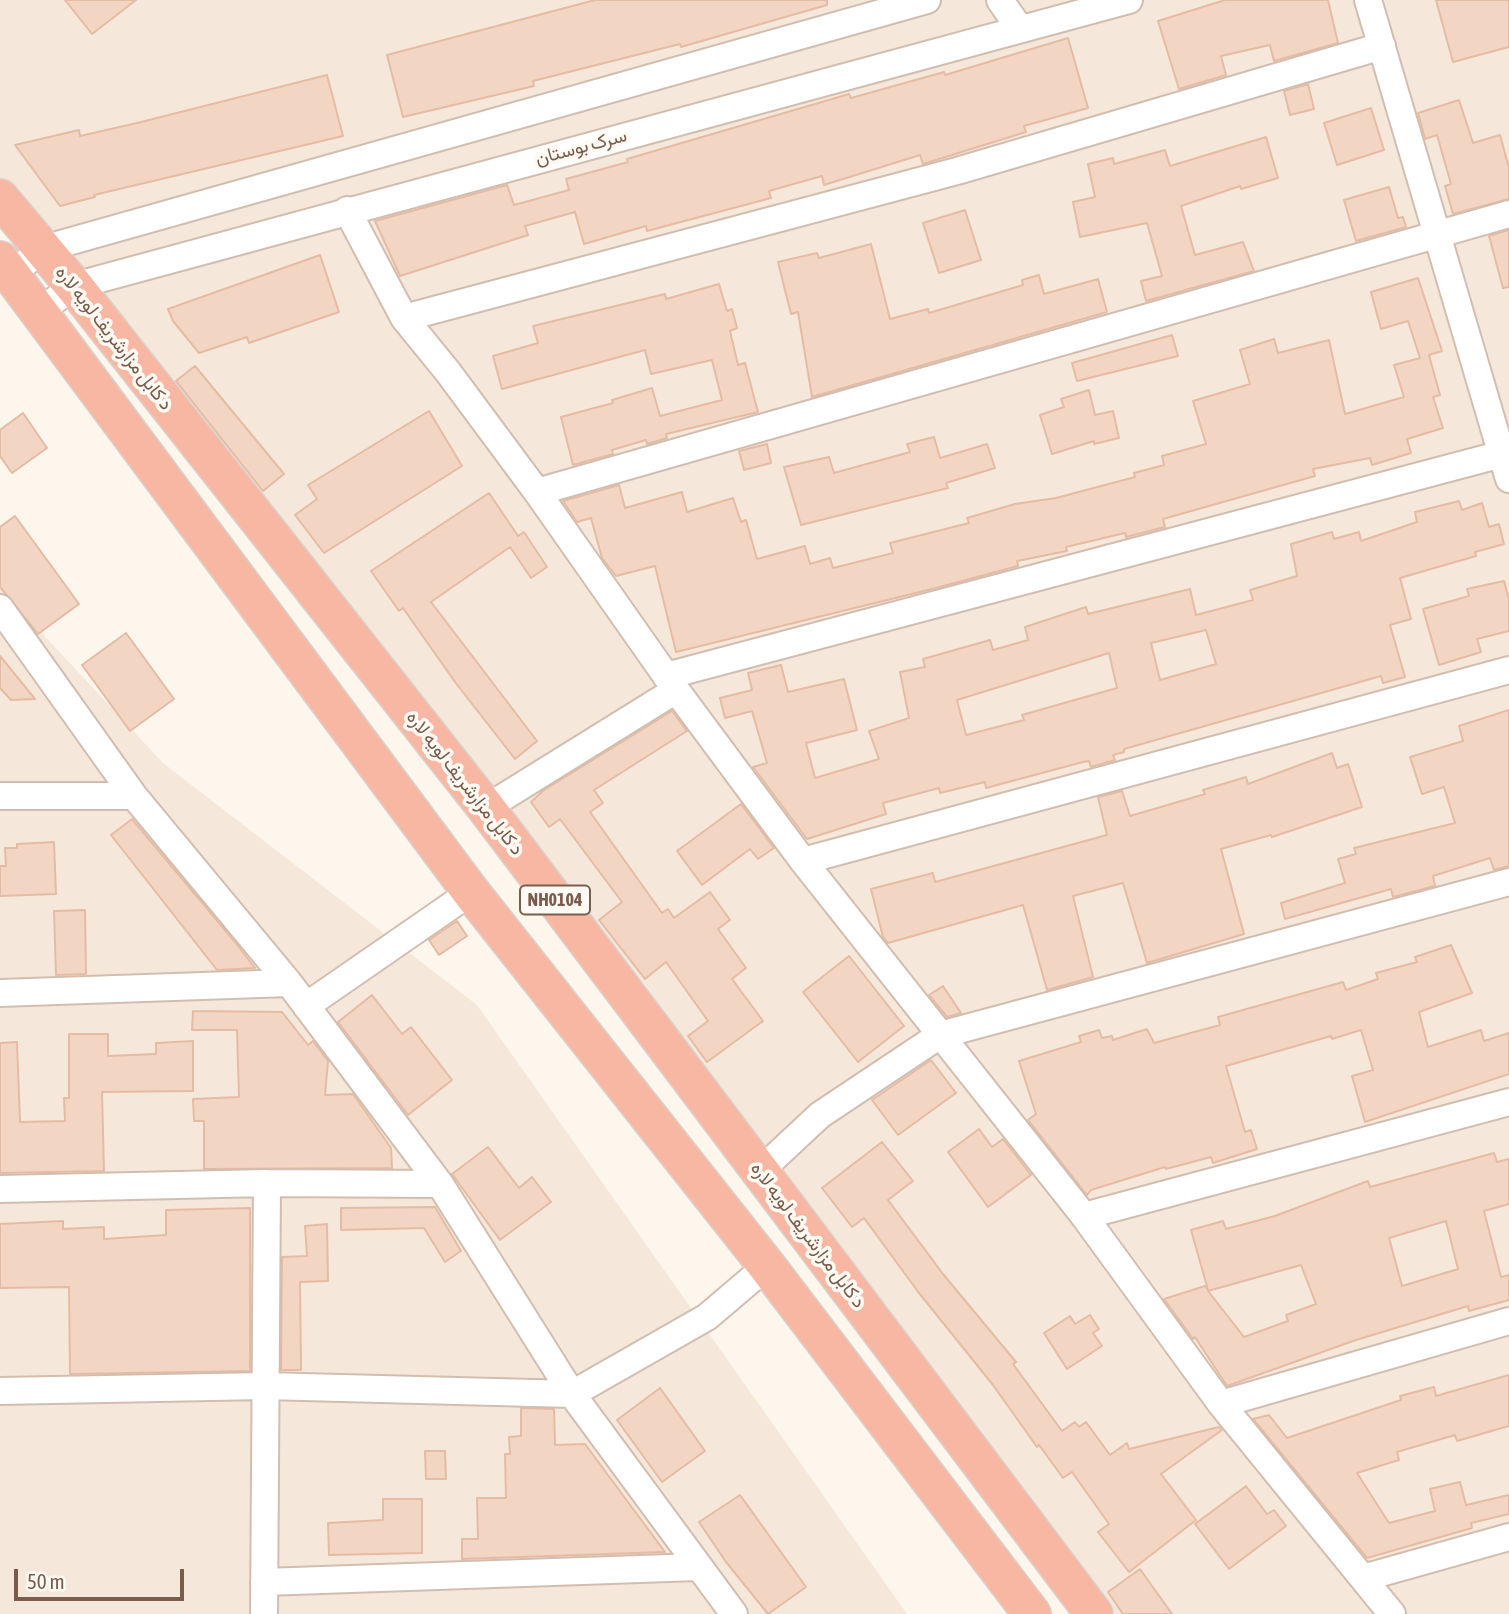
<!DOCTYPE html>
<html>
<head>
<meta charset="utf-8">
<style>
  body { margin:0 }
  #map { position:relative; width:1509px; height:1614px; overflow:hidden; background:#fdf6ec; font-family:"Asap Condensed",sans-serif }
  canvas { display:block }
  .scale { position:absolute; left:14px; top:1569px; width:170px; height:32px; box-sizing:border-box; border:4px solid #7a5c4d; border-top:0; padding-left:9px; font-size:21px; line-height:24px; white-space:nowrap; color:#7a5c4d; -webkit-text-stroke:5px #fffaf3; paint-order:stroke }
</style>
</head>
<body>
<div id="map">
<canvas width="1509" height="1614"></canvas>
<div class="scale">50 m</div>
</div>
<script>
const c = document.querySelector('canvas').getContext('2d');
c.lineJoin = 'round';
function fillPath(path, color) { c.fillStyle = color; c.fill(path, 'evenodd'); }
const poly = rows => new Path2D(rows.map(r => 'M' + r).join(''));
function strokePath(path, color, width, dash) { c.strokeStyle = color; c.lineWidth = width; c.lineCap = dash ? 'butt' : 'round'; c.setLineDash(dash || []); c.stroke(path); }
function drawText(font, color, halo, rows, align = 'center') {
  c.font = font + ' "Asap Condensed",Vazirmatn,sans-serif'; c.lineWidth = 7; c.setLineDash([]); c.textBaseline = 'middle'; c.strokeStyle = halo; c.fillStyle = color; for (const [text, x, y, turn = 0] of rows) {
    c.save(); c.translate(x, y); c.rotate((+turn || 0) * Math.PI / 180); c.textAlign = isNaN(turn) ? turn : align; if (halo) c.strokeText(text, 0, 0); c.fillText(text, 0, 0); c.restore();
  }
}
fillPath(poly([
  [0,0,1509,0,1509,1614,1110,1614,748,1132,646,986,0,193],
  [0,588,163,763,477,1005,907,1614,0,1614]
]), '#f5e8da');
const building = poly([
  [65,0,136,0,92,34,65,0],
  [595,0,827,0,827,5,681,47,680,44,533,81,534,86,403,117,387,55,595,0],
  [1225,0,1328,0,1338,43,1274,61,1270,45,1221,56,1226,75,1179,89,1158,21,1225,0],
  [1436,0,1509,0,1509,47,1453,62,1436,0],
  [1068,38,1088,108,1024,126,1026,132,923,164,920,155,824,185,822,176,769,191,771,198,647,231,646,226,584,244,575,212,525,226,528,235,400,276,375,221,507,185,514,205,569,190,566,179,628,162,627,159,849,94,851,98,944,72,945,75,1068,38],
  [327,75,343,136,94,195,95,197,60,206,15,145,79,130,80,136,137,123,327,75],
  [1308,84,1314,109,1290,115,1284,91,1308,84],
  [1459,100,1473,143,1500,135,1509,168,1509,199,1453,214,1445,186,1451,184,1437,135,1425,139,1418,113,1459,100],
  [1371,108,1384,150,1337,165,1324,123,1371,108],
  [1266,137,1278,178,1241,189,1240,186,1181,206,1195,255,1243,242,1254,271,1146,301,1141,281,1162,276,1147,223,1080,237,1073,202,1095,197,1088,164,1113,158,1114,164,1165,150,1170,166,1266,137],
  [1389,187,1398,218,1403,217,1406,227,1356,241,1344,200,1389,187],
  [965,210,981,260,939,273,923,223,965,210],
  [1509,230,1509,287,1503,288,1489,236,1509,230],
  [871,244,890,319,928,309,929,313,1023,285,1022,280,1039,275,1044,294,1098,279,1107,312,812,397,798,312,791,314,778,262,817,253,819,258,871,244],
  [320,255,339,312,249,343,247,337,199,353,173,321,168,309,320,255],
  [1418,278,1442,351,1429,355,1440,395,1433,397,1443,428,1407,439,1411,453,1372,465,1370,458,1313,469,1315,476,1163,519,1165,527,1126,537,1125,533,1066,547,1067,551,1017,561,1018,566,936,588,676,652,655,566,616,576,602,558,591,518,577,522,563,501,619,485,625,508,682,492,687,512,733,498,741,522,746,520,757,559,805,546,810,564,830,558,833,568,893,553,890,543,969,523,967,518,1015,504,1056,498,1135,477,1134,473,1164,465,1162,456,1206,444,1193,401,1250,384,1240,350,1274,339,1278,353,1329,340,1345,414,1404,397,1394,365,1420,358,1408,321,1381,329,1371,292,1418,278],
  [719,284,727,311,732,309,737,328,730,331,738,365,745,363,758,412,666,434,667,438,647,444,646,440,612,450,613,454,573,465,561,417,613,403,612,400,652,388,660,416,722,400,712,360,651,374,645,350,502,389,493,356,538,343,533,326,665,294,666,299,719,284],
  [1172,335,1178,356,1077,381,1072,363,1172,335],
  [195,366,284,474,263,491,176,381,195,366],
  [1089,390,1095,415,1113,411,1119,438,1094,444,1094,441,1052,454,1040,415,1064,407,1061,399,1089,390],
  [429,411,462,466,324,553,295,515,317,499,308,485,429,411],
  [23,413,47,448,12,473,0,456,0,430,23,413],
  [934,437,940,458,987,444,995,468,946,483,948,488,801,525,784,467,829,457,834,473,910,452,907,444,934,437],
  [767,444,771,463,744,470,739,451,767,444],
  [489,493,518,536,524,532,547,567,531,578,510,547,431,602,537,741,515,759,455,682,403,608,399,611,371,571,489,493],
  [1459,501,1462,510,1482,503,1489,527,1499,524,1504,544,1475,552,1476,556,1400,578,1411,619,1390,625,1405,677,1383,683,1381,676,1124,749,1124,752,1113,755,1115,760,1091,767,1089,761,1083,762,986,788,985,782,940,793,939,788,883,803,886,814,807,839,753,767,767,763,752,711,725,718,720,698,752,690,748,673,781,665,788,692,844,679,857,730,806,743,815,778,879,759,869,731,909,718,900,672,925,667,923,659,990,640,993,650,1028,640,1025,627,1086,607,1088,614,1190,589,1196,615,1253,600,1250,590,1297,576,1291,544,1332,532,1334,539,1359,532,1361,541,1417,522,1415,512,1459,501],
  [1206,630,1216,664,1160,680,1151,643,1206,630],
  [1109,653,1117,688,1022,715,1024,720,966,735,957,700,1109,653],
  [15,516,79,604,38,634,0,587,0,527,15,516],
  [1504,581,1509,600,1509,631,1477,639,1481,652,1439,665,1423,609,1469,596,1467,589,1504,581],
  [126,633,174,699,130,731,82,665,126,633],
  [0,656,35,699,11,700,0,688,0,656],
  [1509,710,1509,866,1494,870,1490,858,1433,876,1435,886,1393,897,1391,889,1285,919,1281,903,1345,883,1338,859,1356,854,1354,848,1455,823,1444,787,1422,794,1410,757,1463,741,1459,726,1509,710],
  [672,711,687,731,594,790,603,803,590,812,662,913,668,909,674,918,710,892,730,920,718,929,746,968,732,979,763,1021,707,1062,688,1036,708,1021,666,962,645,979,599,920,622,902,560,819,549,827,531,802,544,790,672,711],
  [1332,753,1337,768,1348,764,1362,807,1272,837,1271,835,1221,849,1244,934,1147,963,1123,883,1073,896,1093,977,1047,990,1023,905,888,943,883,937,871,889,933,873,935,882,1107,835,1098,797,1122,791,1130,816,1205,794,1203,790,1246,777,1248,784,1332,753],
  [741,804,774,848,758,859,750,849,702,885,677,851,741,804],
  [132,819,235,942,255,968,217,970,111,835,132,819],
  [54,842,56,894,0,896,0,866,6,866,5,848,17,848,17,844,54,842],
  [85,910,86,974,56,975,54,911,85,910],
  [457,921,467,936,439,955,429,940,457,921],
  [1451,945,1472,993,1419,1012,1428,1047,1481,1030,1484,1041,1509,1033,1509,1074,1365,1122,1352,1076,1373,1070,1361,1030,1332,1039,1331,1036,1226,1066,1245,1132,1251,1130,1257,1149,1213,1163,1211,1157,1166,1169,1165,1167,1091,1190,1087,1195,1028,1120,1036,1114,1019,1061,1081,1042,1079,1036,1099,1030,1102,1038,1112,1036,1113,1040,1147,1029,1154,1043,1220,1025,1218,1017,1343,982,1346,990,1378,979,1376,973,1417,962,1415,957,1451,945],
  [849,956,904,1026,858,1062,803,992,849,956],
  [943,986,961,1013,947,1017,929,995,943,986],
  [372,995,402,1034,411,1027,452,1080,408,1115,338,1022,372,995],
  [193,1011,282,1012,308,1045,313,1041,328,1061,325,1095,353,1094,391,1148,392,1168,204,1169,204,1121,194,1121,193,1099,239,1097,237,1030,192,1030,193,1011],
  [69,1034,108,1034,108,1056,156,1054,156,1043,193,1041,193,1091,102,1092,104,1171,0,1173,0,1043,17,1042,20,1122,65,1121,64,1098,69,1098,69,1034],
  [931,1060,956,1093,898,1135,872,1100,931,1060],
  [979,1129,992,1147,1003,1139,1031,1175,988,1207,948,1152,979,1129],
  [882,1142,913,1181,888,1200,943,1274,1016,1362,1013,1364,1062,1431,1075,1422,1079,1427,1086,1422,1110,1455,1127,1443,1129,1449,1219,1427,1222,1430,1161,1474,1196,1520,1129,1572,1098,1532,1109,1524,1072,1472,1063,1478,1039,1445,1037,1447,993,1385,919,1293,864,1218,852,1227,822,1188,882,1142],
  [488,1147,519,1188,532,1177,551,1202,500,1240,452,1174,488,1147],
  [1494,1153,1497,1162,1509,1159,1509,1204,1484,1211,1501,1277,1509,1275,1509,1300,1469,1311,1468,1306,1356,1340,1227,1386,1195,1337,1193,1339,1164,1299,1205,1286,1208,1290,1191,1230,1223,1221,1226,1229,1275,1216,1368,1181,1370,1187,1494,1153],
  [1446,1221,1458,1269,1402,1286,1389,1238,1446,1221],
  [1301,1265,1316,1304,1286,1315,1288,1321,1244,1337,1208,1291,1301,1265],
  [435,1207,461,1251,445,1262,424,1228,341,1230,341,1208,435,1207],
  [250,1208,250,1371,70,1374,69,1287,0,1288,0,1224,63,1221,63,1229,104,1227,104,1239,166,1235,166,1210,250,1208],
  [327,1224,328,1281,300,1282,301,1370,281,1370,282,1257,307,1256,305,1226,327,1224],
  [1090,1315,1099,1329,1093,1333,1102,1346,1067,1369,1044,1333,1070,1316,1075,1324,1090,1315],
  [1509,1375,1509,1426,1457,1441,1455,1435,1397,1452,1399,1460,1357,1473,1389,1523,1435,1511,1430,1489,1460,1482,1466,1505,1509,1495,1509,1514,1471,1523,1472,1528,1367,1558,1253,1419,1269,1415,1287,1438,1401,1400,1400,1396,1434,1387,1436,1396,1509,1375],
  [660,1388,705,1451,662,1482,617,1420,660,1388],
  [521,1408,554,1409,555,1445,585,1444,665,1552,462,1559,462,1539,478,1539,477,1498,506,1498,505,1454,510,1454,509,1437,521,1436,521,1408],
  [425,1451,445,1451,446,1479,426,1479,425,1451],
  [1246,1486,1267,1514,1274,1510,1286,1526,1229,1569,1195,1524,1246,1486],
  [740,1495,806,1587,768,1614,726,1562,699,1522,740,1495],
  [383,1499,422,1499,422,1553,329,1555,328,1523,383,1520,383,1499],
  [1140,1569,1172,1614,1123,1614,1108,1592,1140,1569]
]);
fillPath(building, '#f3d5c3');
strokePath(building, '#e6bba3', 2);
const minor = poly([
  [1000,0,1020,29],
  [1368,0,1509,479],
  [347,210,404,318,448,372,537,492,676,690,803,861,1084,1216,1221,1404,1392,1614],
  [11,274,43,249,927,0],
  [40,311,74,286,1129,0],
  [404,318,957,171,1382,46],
  [537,492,1509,214],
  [0,608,134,796,289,983,440,1184,572,1394,734,1614],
  [666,676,1502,454],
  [0,796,134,796],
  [486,808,676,690],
  [803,861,1509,670],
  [0,993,289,983],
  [306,1006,471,892],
  [760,1171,820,1115,940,1035,1509,882],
  [0,1189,267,1183,440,1184],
  [1084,1216,1509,1102],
  [0,1391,265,1386,572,1394,707,1317,767,1266],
  [1221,1404,1509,1321],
  [1363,1578,1509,1537],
  [264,1582,698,1567],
  [264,1614,267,1183]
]);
const highway = poly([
  [0,198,74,286,486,808,1094,1614],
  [0,260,471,892,767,1266,1032,1614]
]);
strokePath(minor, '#d1beb0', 30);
strokePath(highway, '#dad1cd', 40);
strokePath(minor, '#fff', 26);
strokePath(highway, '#f7b7a3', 37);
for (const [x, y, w] of [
  [555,900,70]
]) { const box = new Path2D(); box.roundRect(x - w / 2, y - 14.5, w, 29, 5); c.fillStyle = '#fffaf3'; c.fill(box); strokePath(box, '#7a5c4d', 2); }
drawText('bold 18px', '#7a5c4d', null, [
  ["NH0104",555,900]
]);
drawText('19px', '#7a5c4d', '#fffaf3', [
  ["سرک بوستان",581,147,-15],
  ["د کابل مزارشریف لویه لاره",114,338,52],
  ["د کابل مزارشریف لویه لاره",465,783,52],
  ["د کابل مزارشریف لویه لاره",808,1235,53]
]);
</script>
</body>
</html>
